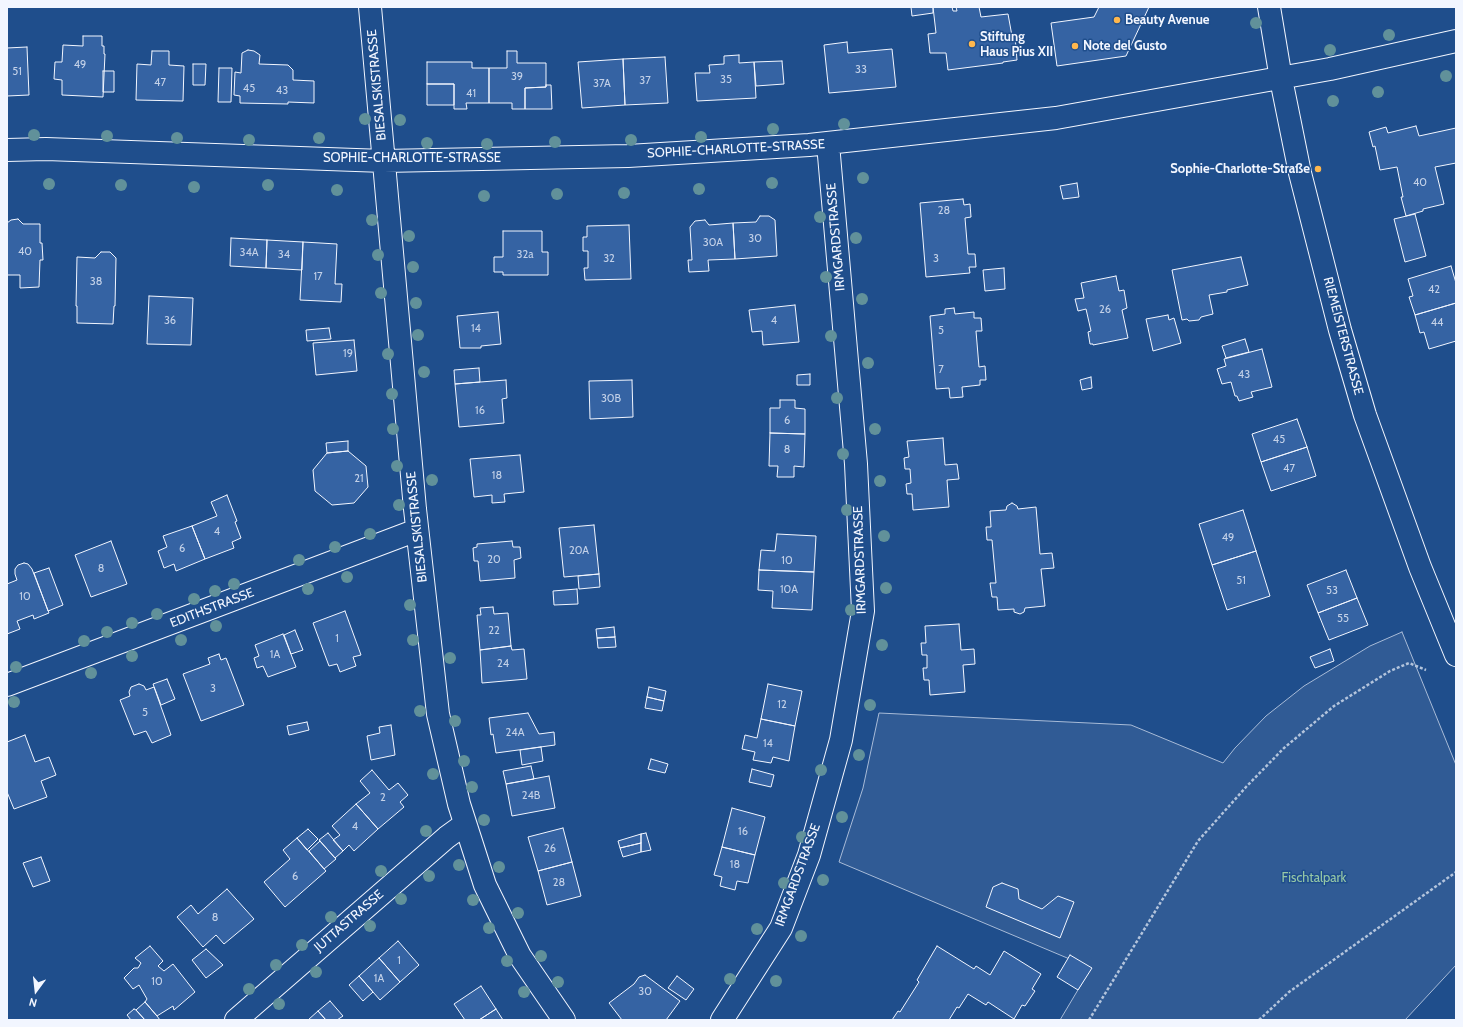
<!DOCTYPE html>
<html>
<head>
<meta charset="utf-8">
<style>
  body { margin:0 }
  #map { position:relative; width:1463px; height:1027px; overflow:hidden; background:#1f4e8c; font-family:Cabin,sans-serif }
  canvas { display:block }
  .frame { position:absolute; inset:0; border:8px solid #f2f6ff; pointer-events:none }
  .north { position:absolute; left:16px; top:971px; width:40px; height:40px; -webkit-text-stroke:3px #1f4e8c; paint-order:stroke; rotate:195deg; font-size:11px; font-weight:700; line-height:16px; text-align:center; color:#f2f6ff }
  .north::after { content:''; display:block; margin:auto; width:14px; height:18px; background:#f2f6ff; clip-path:polygon(50% 0,100% 100%,50% 72%,0 100%) }
</style>
</head>
<body>
<div id="map">
<canvas width="1463" height="1027"></canvas>
<div class="frame"></div>
<div class="north">N</div>
</div>
<script>
const c = document.querySelector('canvas').getContext('2d');
c.lineJoin = 'round';
function fillPath(path, color) { c.fillStyle = color; c.fill(path, 'evenodd'); }
const poly = rows => new Path2D(rows.map(r => 'M' + r).join(''));
function strokePath(path, color, width, dash) { c.strokeStyle = color; c.lineWidth = width; c.lineCap = dash ? 'butt' : 'round'; c.setLineDash(dash || []); c.stroke(path); }
function drawText(font, color, halo, rows, align = 'center') {
  c.font = font + ' Cabin,sans-serif'; c.lineWidth = 3; c.setLineDash([]); c.textBaseline = 'middle'; c.strokeStyle = halo; c.fillStyle = color; for (const [text, x, y, turn = 0] of rows) {
    c.save(); c.translate(x, y); c.rotate((+turn || 0) * Math.PI / 180); c.textAlign = isNaN(turn) ? turn : align; if (halo) c.strokeText(text, 0, 0); c.fillText(text, 0, 0); c.restore();
  }
}
const built = poly([
  [1402,632,1456,765,1456,965,1405,1020,1060,1020,1091,968,839,862,863,788,879,713,1131,725,1223,763,1235,748,1266,716,1304,686,1370,646,1402,632]
]);
fillPath(built, '#305b95');
strokePath(built, '#a8bbd7', 1);
const building = poly([
  [911,7,933,7,933,13,912,16,911,7],
  [933,7,952,7,953,11,957,11,956,7,979,7,981,17,1008,14,1012,36,1015,36,1017,60,1003,62,1003,63,948,70,946,53,930,53,928,34,936,33,933,7],
  [1099,7,1149,7,1126,56,1057,66,1051,23,1094,17,1099,7],
  [83,36,102,36,102,46,104,46,104,54,105,54,103,97,62,95,62,80,54,79,55,62,62,62,63,45,83,46,83,36],
  [847,42,848,53,892,49,896,87,829,93,824,45,847,42],
  [27,47,29,95,7,96,7,48,27,47],
  [248,50,254,51,260,55,259,64,288,65,293,70,293,80,314,81,314,103,288,102,288,104,240,103,240,96,234,95,235,72,241,73,242,53,248,50],
  [152,51,169,51,169,65,184,66,183,101,136,100,137,64,151,65,152,51],
  [507,51,517,51,517,63,546,63,546,87,525,88,525,109,512,109,512,103,489,103,489,68,507,68,507,51],
  [739,55,739,63,754,62,756,98,697,101,695,73,710,73,709,65,724,64,724,56,739,55],
  [665,57,668,103,625,105,623,59,665,57],
  [623,59,625,105,582,108,578,62,623,59],
  [782,61,784,84,756,86,754,62,782,61],
  [427,62,472,62,472,68,489,68,489,103,466,103,467,109,454,109,454,84,427,84,427,62],
  [193,64,206,64,205,85,193,85,193,64],
  [219,68,232,68,231,102,218,102,219,68],
  [103,71,114,71,114,92,103,92,103,71],
  [427,84,454,84,454,105,427,105,427,84],
  [546,85,551,85,552,109,525,109,525,88,546,87,546,85],
  [1416,126,1419,136,1456,128,1456,163,1435,167,1444,204,1423,209,1423,211,1406,216,1401,197,1403,197,1397,167,1380,170,1375,146,1373,147,1369,132,1386,127,1388,133,1416,126],
  [1077,183,1079,197,1063,199,1060,186,1077,183],
  [963,199,964,205,970,204,971,217,965,218,968,254,975,254,976,267,969,267,970,273,926,277,920,203,963,199],
  [1415,214,1426,256,1405,262,1394,219,1415,214],
  [760,216,769,216,775,220,777,256,735,259,733,223,756,222,760,216],
  [18,219,23,224,40,224,40,243,42,243,43,260,40,260,39,287,20,288,20,275,7,275,7,223,11,220,18,219],
  [705,220,709,225,733,223,735,259,708,260,709,271,689,272,688,260,692,260,690,227,695,221,705,220],
  [629,225,631,279,585,280,584,268,588,268,588,251,583,251,583,237,587,237,587,226,629,225],
  [503,231,542,231,542,252,548,252,548,275,503,275,503,272,494,272,494,257,503,257,503,231],
  [231,238,267,240,266,268,230,266,231,238],
  [267,240,303,242,302,270,266,268,267,240],
  [303,242,337,244,335,284,342,284,341,302,300,300,303,242],
  [101,252,110,252,116,258,115,306,114,306,113,324,77,323,77,306,76,306,77,257,95,258,101,252],
  [1241,257,1248,285,1227,290,1227,292,1209,295,1213,314,1201,317,1199,320,1189,321,1187,319,1182,320,1172,270,1241,257],
  [1451,266,1456,283,1456,303,1415,315,1409,297,1413,296,1408,279,1451,266],
  [1004,268,1005,289,985,291,983,270,1004,268],
  [1116,276,1119,291,1124,290,1127,308,1122,310,1128,338,1093,345,1093,344,1090,344,1088,332,1091,331,1086,309,1078,311,1075,299,1084,298,1081,283,1116,276],
  [149,296,193,298,191,345,147,344,149,296],
  [1456,303,1456,341,1429,349,1424,332,1420,333,1415,315,1456,303],
  [795,305,799,342,763,345,762,331,752,332,749,310,795,305],
  [954,308,955,314,974,312,974,318,981,318,982,331,976,331,979,367,985,366,986,380,980,380,980,385,962,387,963,397,950,398,949,388,936,389,930,316,945,314,945,309,954,308],
  [498,312,501,344,481,346,481,348,460,348,457,316,498,312],
  [1168,315,1169,320,1174,318,1181,343,1153,351,1146,319,1168,315],
  [329,328,331,339,307,341,306,330,329,328],
  [1245,339,1249,352,1226,358,1222,346,1245,339],
  [354,340,357,371,316,375,313,343,354,340],
  [1262,349,1272,387,1251,392,1253,397,1239,401,1237,396,1235,396,1231,382,1222,384,1217,369,1226,366,1224,359,1262,349],
  [479,368,480,382,455,384,454,370,479,368],
  [810,374,810,385,797,385,797,375,810,374],
  [1091,377,1092,388,1082,390,1080,380,1091,377],
  [506,380,507,398,502,399,504,423,459,427,455,384,506,380],
  [632,380,633,417,590,419,589,381,632,380],
  [780,400,795,400,795,408,805,409,805,434,770,433,770,408,780,408,780,400],
  [1297,419,1307,447,1261,462,1252,434,1297,419],
  [770,433,805,434,804,467,794,466,794,477,777,477,778,466,769,466,770,433],
  [943,438,945,465,957,464,959,479,947,480,949,507,913,510,912,494,907,494,906,484,911,483,910,469,905,469,904,458,909,457,907,441,943,438],
  [348,441,348,451,327,453,326,443,348,441],
  [1307,447,1316,476,1271,491,1261,462,1307,447],
  [348,451,366,466,368,487,354,503,332,505,315,491,313,470,327,453,348,451],
  [520,455,524,492,504,494,505,502,492,503,492,495,474,497,470,459,520,455],
  [227,495,237,521,235,522,241,538,232,542,234,548,205,559,192,526,217,516,211,502,227,495],
  [1012,503,1017,506,1018,509,1036,507,1040,554,1052,553,1054,568,1041,569,1045,606,1025,608,1024,612,1020,614,1014,612,1014,609,998,610,997,597,992,597,990,583,996,583,992,540,987,540,986,527,991,527,990,511,1006,510,1007,506,1012,503],
  [1243,510,1256,551,1212,565,1199,524,1243,510],
  [594,525,599,574,564,577,559,528,594,525],
  [192,526,205,559,176,571,174,564,164,568,158,551,167,547,163,536,192,526],
  [777,534,816,536,814,572,759,570,761,550,775,551,777,534],
  [111,541,127,584,91,597,75,555,111,541],
  [512,541,513,547,520,547,521,558,514,560,515,578,480,581,478,561,474,561,473,548,477,547,477,544,512,541],
  [1256,551,1270,596,1227,610,1212,565,1256,551],
  [24,563,28,564,32,569,49,613,34,619,33,615,17,621,20,629,7,634,7,584,17,580,15,574,15,569,18,565,24,563],
  [49,568,63,605,48,611,34,573,49,568],
  [759,570,814,572,812,610,772,608,773,591,758,590,759,570],
  [1346,570,1357,598,1318,613,1307,585,1346,570],
  [599,574,600,587,579,589,578,576,599,574],
  [577,589,578,604,554,605,553,591,577,589],
  [1357,598,1368,625,1329,640,1318,613,1357,598],
  [493,607,494,614,508,613,511,646,480,650,477,615,481,615,480,608,493,607],
  [345,611,361,655,353,657,356,666,340,672,337,664,329,666,313,623,345,611],
  [959,624,961,650,974,649,975,664,963,665,965,692,930,695,929,680,924,680,923,668,927,668,927,655,922,655,921,643,926,643,925,626,959,624],
  [614,627,615,637,597,638,596,629,614,627],
  [295,630,303,650,291,654,284,635,295,630],
  [283,634,296,667,268,677,263,666,257,668,254,658,259,656,255,645,283,634],
  [615,637,616,647,598,648,597,638,615,637],
  [511,646,512,650,524,649,527,679,482,683,480,650,511,646],
  [1330,649,1334,661,1315,668,1310,657,1330,649],
  [219,654,221,660,226,658,244,705,201,721,183,674,210,664,208,658,219,654],
  [167,679,175,699,161,705,153,684,167,679],
  [139,684,144,686,146,690,154,687,171,735,152,743,146,731,134,735,120,700,130,696,129,692,131,687,139,684],
  [768,684,802,691,795,726,761,719,768,684],
  [649,687,666,691,664,701,647,697,649,687],
  [647,697,664,701,662,711,645,708,647,697],
  [528,713,539,734,554,732,555,745,496,753,493,734,491,735,489,718,528,713],
  [761,719,795,726,789,761,773,757,771,763,753,760,755,752,742,749,745,735,757,738,761,719],
  [307,722,309,730,289,735,287,726,307,722],
  [391,725,395,755,371,760,367,736,380,733,379,727,391,725],
  [25,735,35,762,49,757,56,775,41,781,47,797,14,809,7,792,7,742,25,735],
  [541,747,543,761,522,765,520,750,541,747],
  [651,759,668,764,665,773,648,769,651,759],
  [531,766,534,779,506,784,503,771,531,766],
  [752,769,774,775,771,787,749,782,752,769],
  [372,770,389,790,398,783,408,795,400,802,404,807,378,829,356,804,370,793,360,781,372,770],
  [549,776,555,808,512,816,506,784,549,776],
  [356,804,378,829,354,851,349,845,343,851,333,840,340,835,332,826,356,804],
  [732,808,765,817,755,855,722,847,732,808],
  [563,828,572,862,538,871,528,837,563,828],
  [308,829,318,839,307,850,297,838,308,829],
  [328,833,343,851,335,858,319,840,328,833],
  [646,833,651,850,641,852,641,834,646,833],
  [641,834,641,843,620,848,618,841,641,834],
  [297,838,326,871,285,907,264,882,290,859,283,850,297,838],
  [320,841,336,859,324,869,309,851,320,841],
  [641,843,641,852,623,857,620,848,641,843],
  [722,847,755,855,748,883,737,881,735,890,720,886,722,877,714,875,722,847],
  [41,857,50,881,33,887,23,863,41,857],
  [572,862,581,896,547,905,538,871,572,862],
  [1002,883,1018,889,1019,899,1042,909,1058,896,1074,902,1060,938,986,907,993,887,1002,883],
  [227,889,254,919,224,944,216,935,203,947,177,917,191,905,198,914,227,889],
  [398,941,419,965,400,982,379,958,398,941],
  [150,946,163,961,158,966,164,971,173,964,195,992,174,1010,173,1006,157,1016,145,1002,147,999,139,985,133,989,124,978,134,968,138,968,141,963,135,958,150,946],
  [937,946,974,969,976,966,990,975,1004,951,1041,974,1032,989,1035,991,1025,1006,1022,1005,1014,1019,988,1002,986,1005,968,994,959,1008,957,1007,949,1020,892,1020,898,1011,900,1012,919,982,917,980,937,946],
  [206,949,223,965,206,978,192,960,206,949],
  [1070,955,1092,968,1078,990,1057,977,1070,955],
  [379,958,400,982,380,1000,359,976,379,958],
  [645,975,680,1001,666,1020,622,1020,609,1003,634,984,639,977,645,975],
  [359,976,373,992,363,1001,349,985,359,976],
  [677,976,694,989,686,1000,668,988,677,976],
  [481,986,496,1009,479,1020,465,1020,454,1004,481,986],
  [330,1001,343,1016,337,1020,326,1020,318,1011,330,1001],
  [145,1002,157,1016,160,1020,145,1020,136,1010,145,1002],
  [134,1009,136,1010,145,1020,131,1020,127,1015,134,1009],
  [496,1009,503,1020,479,1020,496,1009],
  [318,1011,326,1020,308,1020,318,1011]
]);
fillPath(building, '#3563a3');
strokePath(building, '#f2f6ff', 1);
const minor = poly([
  [370,7,415,509,438,714,459,804,485,885,520,956,564,1020],
  [1269,7,1281,79,1300,173,1340,330,1365,415,1420,567,1456,655],
  [7,150,46,149,384,161,628,156,809,145,1056,118,1330,69,1456,41],
  [7,685,417,530],
  [236,1020,447,837,465,824],
  [722,1020,781,928,809,855,841,740,863,611,856,464,828,144]
]);
strokePath(minor, '#f2f6ff', 24);
strokePath(poly([
  [1089,1020,1198,841,1246,787,1284,748,1334,706,1390,671,1409,663,1426,670],
  [1259,1020,1289,992,1456,872]
]), '#b3c4dc', 2.5, [3, 2]);
strokePath(minor, '#1f4e8c', 22);
c.fillStyle = '#61919a';
for (const [x, y] of [
  [1256,23],
  [1389,35],
  [1330,50],
  [1446,76],
  [1378,92],
  [1333,101],
  [365,119],
  [400,120],
  [844,124],
  [773,129],
  [34,135],
  [107,136],
  [701,137],
  [177,138],
  [319,138],
  [249,140],
  [631,140],
  [555,142],
  [427,143],
  [487,144],
  [863,178],
  [772,183],
  [49,184],
  [121,185],
  [268,185],
  [194,187],
  [699,189],
  [337,190],
  [624,193],
  [557,194],
  [484,196],
  [820,217],
  [372,220],
  [409,236],
  [856,238],
  [378,255],
  [413,267],
  [826,277],
  [381,293],
  [862,299],
  [416,303],
  [418,335],
  [831,336],
  [388,354],
  [868,363],
  [424,372],
  [392,394],
  [837,398],
  [393,429],
  [875,429],
  [843,454],
  [397,466],
  [432,480],
  [880,481],
  [399,505],
  [847,510],
  [370,534],
  [884,536],
  [335,547],
  [299,560],
  [347,577],
  [234,584],
  [886,588],
  [308,589],
  [215,591],
  [194,599],
  [410,605],
  [851,610],
  [157,614],
  [132,623],
  [216,626],
  [107,632],
  [181,640],
  [413,640],
  [84,641],
  [882,645],
  [132,656],
  [450,658],
  [16,667],
  [91,673],
  [14,702],
  [870,705],
  [420,711],
  [455,721],
  [859,755],
  [464,761],
  [821,770],
  [433,774],
  [472,787],
  [842,817],
  [484,820],
  [426,831],
  [802,837],
  [459,865],
  [499,867],
  [381,871],
  [429,876],
  [823,880],
  [784,883],
  [401,899],
  [473,900],
  [518,913],
  [331,917],
  [370,926],
  [489,928],
  [757,929],
  [801,936],
  [302,945],
  [541,956],
  [507,961],
  [276,965],
  [316,972],
  [730,979],
  [776,981],
  [558,982],
  [249,989],
  [524,992],
  [279,1004]
]) { c.beginPath(); c.arc(x, y, 6, 0, 2 * Math.PI); c.fill(); }
for (const [x, y, r, color] of [
  [1117,20,4,"#ffb74d"],
  [972,44,4,"#ffb74d"],
  [1075,46,4,"#ffb74d"],
  [1318,169,4,"#ffb74d"]
]) { const dot = new Path2D(); dot.arc(x, y, r, 0, 2 * Math.PI); c.fillStyle = color; c.fill(dot); strokePath(dot, '#1f4e8c', 1.5); }
drawText('11px', '#c3d1e8', null, [
  ["49",80,65],
  ["33",861,70],
  ["51",17,72],
  ["39",517,77],
  ["35",726,80],
  ["37",645,81],
  ["47",160,83],
  ["37A",602,84],
  ["45",249,89],
  ["43",282,91],
  ["41",471,94],
  ["40",1420,183],
  ["28",944,211],
  ["30",755,239],
  ["30A",713,243],
  ["40",25,252],
  ["34A",249,253],
  ["34",284,255],
  ["32a",525,255],
  ["32",609,259],
  ["3",936,259],
  ["17",318,277],
  ["38",96,282],
  ["42",1434,290],
  ["26",1105,310],
  ["36",170,321],
  ["4",774,321],
  ["44",1437,323],
  ["14",476,329],
  ["5",941,331],
  ["19",348,354],
  ["7",941,370],
  ["43",1244,375],
  ["30B",611,399],
  ["16",480,411],
  ["6",787,421],
  ["45",1279,440],
  ["8",787,450],
  ["47",1289,469],
  ["18",497,476],
  ["21",359,479],
  ["4",217,532],
  ["49",1228,538],
  ["6",182,549],
  ["20A",579,551],
  ["20",494,560],
  ["10",787,561],
  ["8",101,569],
  ["51",1241,581],
  ["10A",789,590],
  ["53",1332,591],
  ["10",25,597],
  ["55",1343,619],
  ["22",494,631],
  ["1",337,639],
  ["1A",275,655],
  ["24",503,664],
  ["3",213,689],
  ["12",782,705],
  ["5",145,713],
  ["24A",515,733],
  ["14",768,744],
  ["24B",531,796],
  ["2",383,798],
  ["4",355,827],
  ["16",743,832],
  ["26",550,849],
  ["18",735,865],
  ["6",295,877],
  ["28",559,883],
  ["8",215,918],
  ["1",399,961],
  ["1A",379,979],
  ["10",157,982],
  ["30",645,992]
]);
drawText('bold 13px', '#f2f6ff', '#1f4e8c', [
  ["Beauty Avenue",1125,20],
  ["Stiftung",980,37],
  ["Haus Pius XII",980,52],
  ["Note del Gusto",1083,46],
  ["Sophie-Charlotte-Straße",1310,169,"right"]
], 'left');
drawText('13px', '#f2f6ff', '#1f4e8c', [
  ["BIESALSKISTRASSE",377,85,-95],
  ["SOPHIE-CHARLOTTE-STRASSE",736,149,-3],
  ["SOPHIE-CHARLOTTE-STRASSE",412,158],
  ["IRMGARDSTRASSE",836,237,-95],
  ["RIEMEISTERSTRASSE",1343,336,75],
  ["BIESALSKISTRASSE",417,527,-96],
  ["IRMGARDSTRASSE",860,560,-92],
  ["EDITHSTRASSE",212,608,-21],
  ["IRMGARDSTRASSE",798,875,-70],
  ["JUTTASTRASSE",349,921,-41]
]);
drawText('13px', '#97c8a6', '#1f4e8c', [
  ["Fischtalpark",1314,878]
]);
</script>
</body>
</html>
